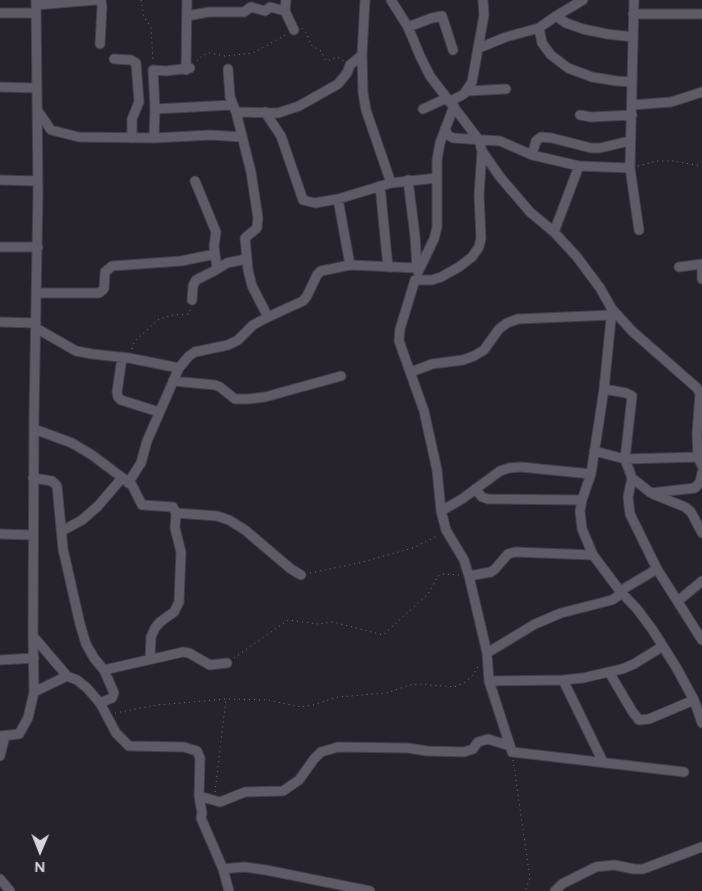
<!DOCTYPE html>
<html>
<head>
<meta charset="utf-8">
<style>
  body { margin:0 }
  #map { position:relative; width:702px; height:891px; overflow:hidden; background:#27222c; font-family:Figtree,sans-serif }
  canvas { display:block }
  .north { position:absolute; left:15px; top:826px; width:50px; height:50px; -webkit-text-stroke:4px #27222c; paint-order:stroke; rotate:181deg; font-size:14px; font-weight:700; line-height:20px; text-align:center; color:#d8d4db }
  .north::after { content:''; display:block; margin:auto; width:18px; height:22px; background:#d8d4db; clip-path:polygon(50% 0,100% 100%,50% 72%,0 100%) }
</style>
</head>
<body>
<div id="map">
<canvas width="702" height="891"></canvas>
<div class="north">N</div>
</div>
<script>
const c = document.querySelector('canvas').getContext('2d');
c.lineJoin = 'round';
const poly = rows => new Path2D(rows.map(r => 'M' + r).join(''));
function strokePath(path, color, width, dash) { c.strokeStyle = color; c.lineWidth = width; c.lineCap = dash ? 'butt' : 'round'; c.setLineDash(dash || []); c.stroke(path); }
const street = poly([
  [36,0,38,192,34,416,33,636,67,676,77,680,87,688,100,703,116,733,129,746,184,747,197,751,200,758,199,796,202,813,201,818,223,869,229,891],
  [286,0,285,11,294,30],
  [391,0,408,27,420,56,430,76,479,140,482,151,500,177,530,212,554,232,577,257,600,288,612,309,632,331,697,388,702,397],
  [634,0,630,168,639,230],
  [36,5,95,0],
  [0,13,36,13],
  [633,14,702,14],
  [187,16,209,12,244,12,251,7,265,11,270,7,285,11],
  [556,16,566,23,583,29,607,34,633,37],
  [408,27,432,18,442,16,453,50],
  [539,28,542,43,551,55,568,68,592,77,617,81,632,82],
  [100,44,102,7,101,0],
  [479,48,506,37,539,28,556,16,583,0],
  [362,55,363,93,366,110,391,183],
  [114,59,131,60,136,63,139,102,132,119,132,138],
  [228,69,230,97,236,112,278,113,299,106,338,84,347,73,350,65,362,55,365,0],
  [186,70,187,0],
  [0,87,37,88],
  [468,91,506,89],
  [449,102,464,94,472,82,484,15,483,0],
  [632,105,671,102,702,92],
  [155,109,232,105],
  [423,109,447,98],
  [38,111,51,130,79,137,154,138,211,135,242,137],
  [236,112,251,172,258,218,257,228,245,238,248,270,252,286,268,317],
  [265,112,281,136,303,200,315,203,338,199,391,183,437,178,437,160,440,143,454,106],
  [580,115,591,117,632,115],
  [445,129,448,135,453,138,500,141,532,155,579,166,630,168],
  [154,138,155,109,153,70,166,71,190,68],
  [482,151,479,195,481,238,479,247,472,257,459,267,441,277,432,280,415,280,400,329,399,341,424,411,437,470,441,511,446,530,464,560,469,576,487,653,489,681,563,680,583,678,622,669,634,664,663,646],
  [532,155,536,141,541,137,552,138,591,148,600,148,629,141],
  [0,180,38,181],
  [408,180,415,236,417,268],
  [195,181,216,232,214,246,217,269],
  [380,186,388,267],
  [554,232,579,166],
  [0,247,38,247],
  [702,264,702,279],
  [350,265,417,268,418,272,434,239,437,227,437,178],
  [679,267,702,264],
  [37,293,99,293,104,289,105,272,112,266,181,261,215,254],
  [192,300,193,286,196,280,214,271,227,263,246,259],
  [612,309,604,389,591,474,582,500,580,511,582,529,593,555,620,591,637,609,652,629,676,667,694,700,702,723],
  [0,322,36,323],
  [36,328,76,351,92,354,129,358,179,368],
  [122,358,117,392,118,397,121,400,159,412],
  [411,372,432,364,463,360,474,356,484,350,499,329,507,323,518,319,612,315],
  [173,381,215,385,220,387,235,399,248,399,265,397,341,376],
  [700,394,697,434,698,457,702,466],
  [34,429,72,443,92,455,132,485,142,505,173,507,176,513,217,516,229,520,245,530,291,569,301,575],
  [594,451,625,459,632,396,626,393,604,389],
  [33,478,52,481,57,486,63,549,80,624,86,644,94,658,104,670,114,693,112,698,100,703],
  [632,478,625,459,698,457],
  [128,483,141,463,147,441,179,368,189,356,195,352,228,345,238,340,253,325,268,317,303,301,307,296,317,275,321,271,350,265,338,199],
  [475,489,482,497,488,499,582,500],
  [653,494,685,507,691,512,702,533],
  [441,511,462,499,500,471,509,468,521,467,591,474],
  [62,531,82,520,98,506,122,478],
  [0,534,33,535],
  [657,569,702,640],
  [469,576,491,572,495,569,508,554,515,552,593,555],
  [678,601,702,581],
  [487,653,535,624,561,613,612,600,618,596,620,591,657,569,630,514,628,497,632,478,651,493,695,488,700,482,702,473],
  [150,659,151,637,155,628,160,622,174,612,179,602,181,552,175,528,176,513],
  [0,660,34,658],
  [104,670,183,652,189,653,210,665,227,663],
  [609,672,632,711,639,720,649,719,694,700],
  [563,680,603,762],
  [489,681,512,752,684,772],
  [34,692,67,676],
  [0,736,19,734,28,718,34,692,33,636],
  [0,756,5,736],
  [199,796,220,802,245,792,283,791,299,780,314,759,321,752,338,747,408,748,427,751,464,752,473,749,478,742,488,739,510,746],
  [223,869,244,867,266,870,370,891],
  [0,879,10,891],
  [555,891,562,884,596,867,614,865,634,869,643,869,702,847]
]);
strokePath(street, '#443f48', 11);
strokePath(poly([
  [141,0,144,17,151,27,153,61],
  [302,28,307,34,311,45,321,51,325,59,327,61,337,57,344,61],
  [197,61,203,55,210,53,225,56,253,53,287,34],
  [638,166,656,161,673,161,702,166],
  [132,349,134,342,159,319,173,315,189,314,191,308],
  [310,573,359,563,413,548,439,535],
  [234,658,288,620,318,624,333,622,383,635,428,594,438,576,442,574,461,575],
  [115,713,157,705,226,699,268,700,301,707,313,705,338,697,386,693,410,685,419,684,454,687,464,683,473,675,479,665],
  [513,760,530,878,525,891],
  [215,792,226,699]
]), '#77727b', 1, [1, 4]);
strokePath(street, '#605a66', 9);
</script>
</body>
</html>
